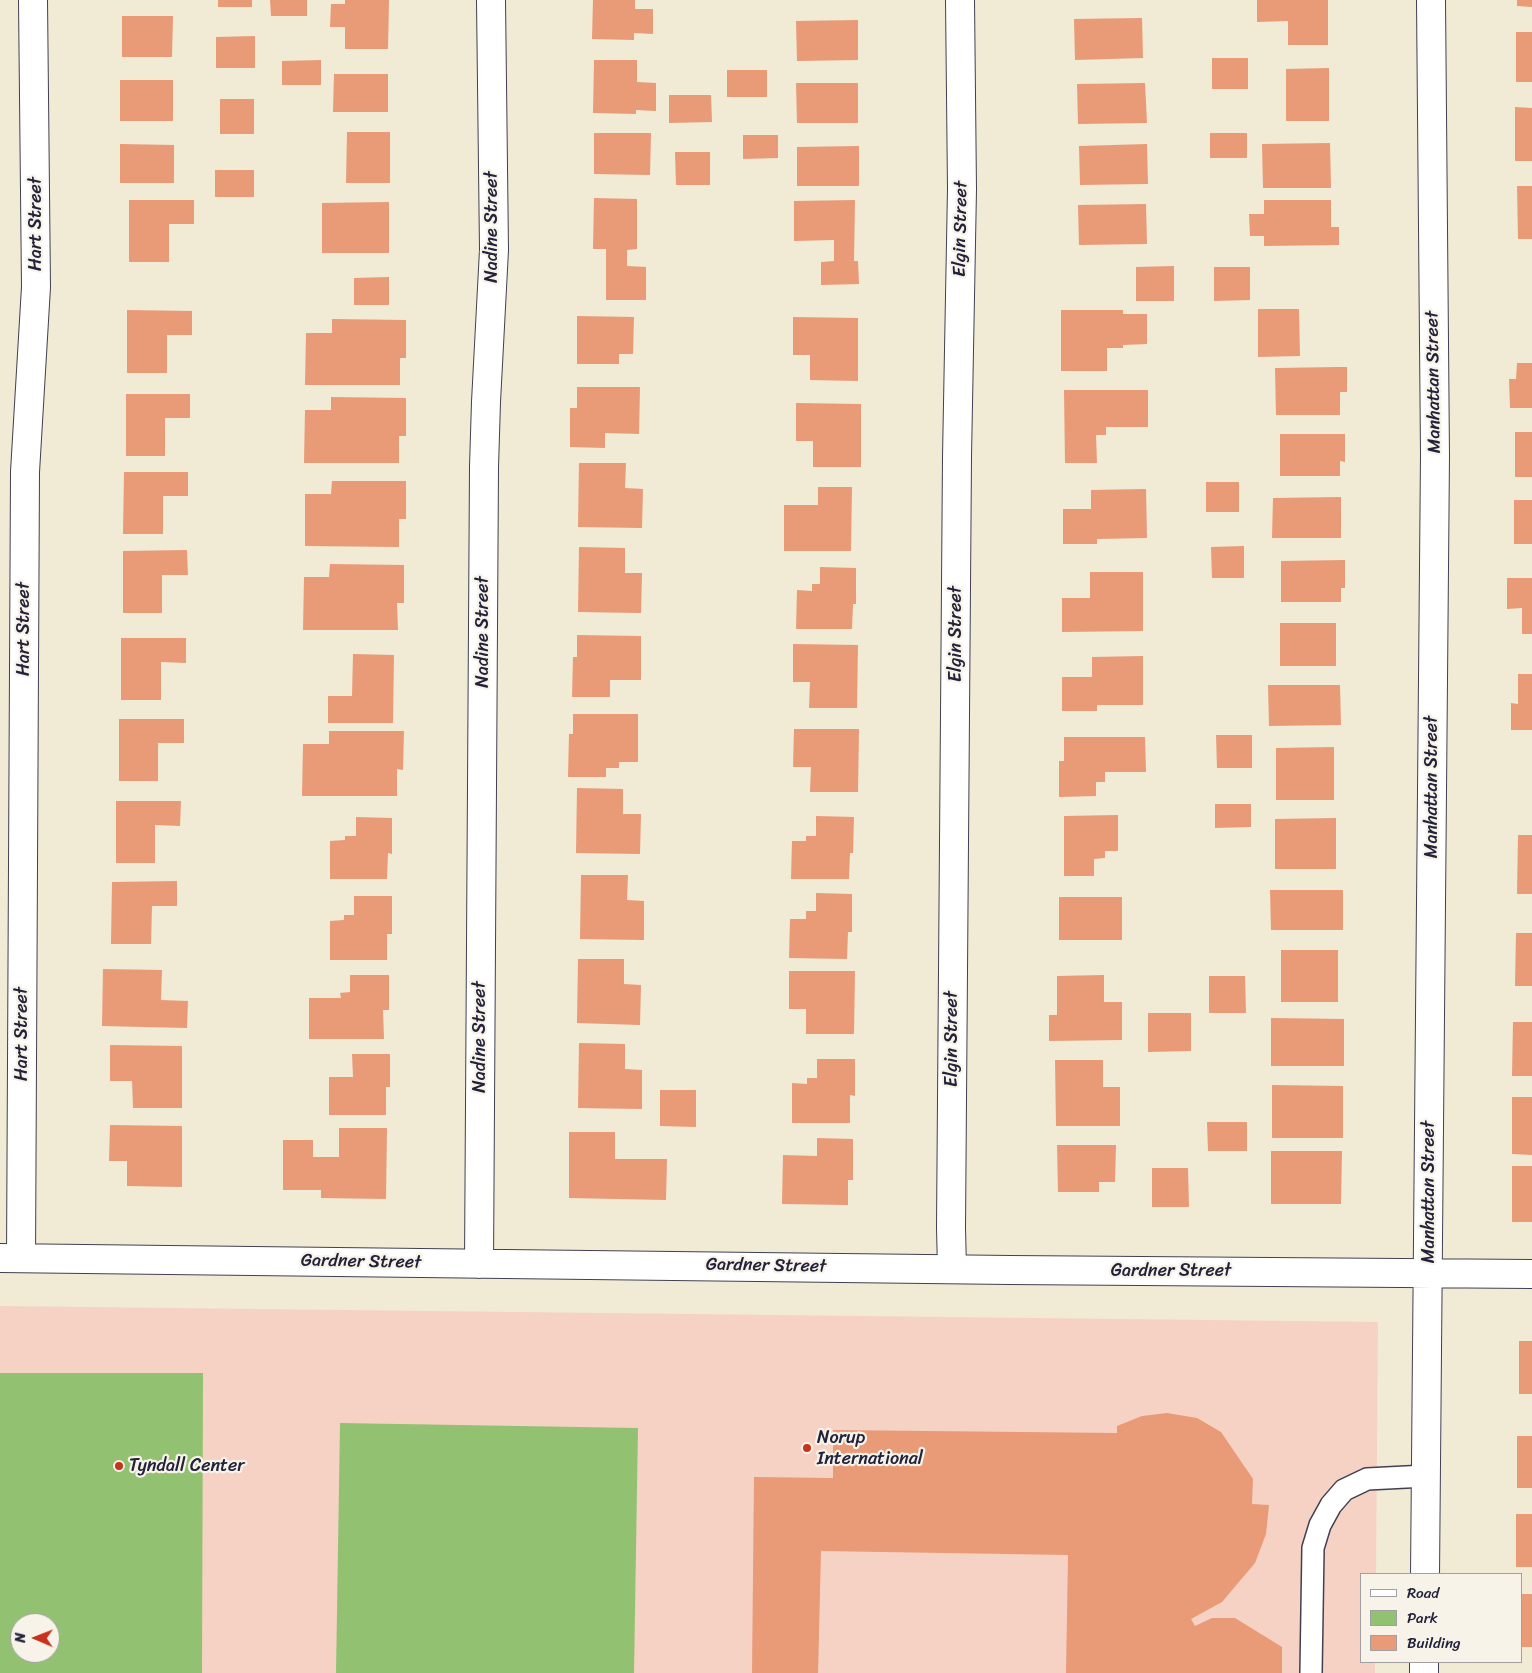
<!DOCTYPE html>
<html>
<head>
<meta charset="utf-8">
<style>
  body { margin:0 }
  #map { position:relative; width:1532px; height:1673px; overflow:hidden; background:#f1ead4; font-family:Sriracha,sans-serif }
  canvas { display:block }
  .legend { position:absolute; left:1360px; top:1573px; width:162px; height:90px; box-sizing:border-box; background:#f7f3e8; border:1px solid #a29fa3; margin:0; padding:6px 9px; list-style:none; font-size:15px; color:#22223b }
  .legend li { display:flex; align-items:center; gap:10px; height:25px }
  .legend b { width:25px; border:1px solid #a29fa3 }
  .north { position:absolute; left:10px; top:1613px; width:50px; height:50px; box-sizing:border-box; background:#f7f3e8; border:1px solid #a29fa3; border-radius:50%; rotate:271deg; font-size:14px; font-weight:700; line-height:20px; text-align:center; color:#22223b }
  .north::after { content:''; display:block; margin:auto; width:18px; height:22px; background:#c8321e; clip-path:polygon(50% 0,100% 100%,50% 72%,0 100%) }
</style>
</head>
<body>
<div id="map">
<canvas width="1532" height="1673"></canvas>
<ul class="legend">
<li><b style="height:6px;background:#fff"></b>Road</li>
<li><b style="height:14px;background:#92c271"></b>Park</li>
<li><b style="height:14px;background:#e99a77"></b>Building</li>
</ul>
<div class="north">N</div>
</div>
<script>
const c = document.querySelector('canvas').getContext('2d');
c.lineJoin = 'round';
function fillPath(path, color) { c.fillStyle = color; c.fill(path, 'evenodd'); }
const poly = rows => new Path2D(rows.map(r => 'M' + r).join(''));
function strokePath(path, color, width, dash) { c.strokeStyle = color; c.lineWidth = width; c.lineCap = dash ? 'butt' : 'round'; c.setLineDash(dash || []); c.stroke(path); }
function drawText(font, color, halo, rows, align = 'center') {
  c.font = font + ' Sriracha,sans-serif'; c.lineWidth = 4.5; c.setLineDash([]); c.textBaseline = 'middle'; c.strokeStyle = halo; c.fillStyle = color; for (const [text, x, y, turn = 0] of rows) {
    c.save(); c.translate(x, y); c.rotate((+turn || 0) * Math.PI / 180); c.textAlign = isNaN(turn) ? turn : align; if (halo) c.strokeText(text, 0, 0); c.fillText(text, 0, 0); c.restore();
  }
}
fillPath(poly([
  [0,1306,1378,1322,1376,1574,1361,1574,1361,1662,1375,1662,1375,1673,0,1673],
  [20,1623,50,1623,50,1653,20,1653]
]), '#f6d2c4');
fillPath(poly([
  [0,1373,203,1373,202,1673,0,1673],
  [20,1623,50,1623,50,1653,20,1653],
  [340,1423,638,1428,634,1673,336,1673]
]), '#92c271');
fillPath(poly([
  [218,0,252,0,252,7,218,7],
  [270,0,307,0,307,16,271,16],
  [345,0,389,0,388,49,345,49,345,27,330,27,331,4,345,4],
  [593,0,635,0,635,9,653,9,653,34,634,33,634,40,592,39],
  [1257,0,1328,0,1328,45,1288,45,1288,21,1257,22],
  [1517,0,1532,0,1532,7,1517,6],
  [122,16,173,16,172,57,122,57],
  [1142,18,1143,58,1075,60,1074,19],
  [858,20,858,60,797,61,796,21],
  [1516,32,1532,32,1532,82,1516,82],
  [255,36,255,68,216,68,216,37],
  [1212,58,1248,58,1248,89,1212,89],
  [321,60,321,85,282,85,282,61],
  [594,60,637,60,637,82,656,83,656,111,636,110,636,114,593,113],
  [1329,68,1329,121,1286,121,1286,69],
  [727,70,767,70,767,97,727,97],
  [334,74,388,74,388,112,333,112],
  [120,80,173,80,173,121,120,121],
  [796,83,858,83,858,123,797,123],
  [1145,83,1147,123,1078,124,1077,84],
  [669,95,711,95,712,122,669,123],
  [220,99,254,99,254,134,220,134],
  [1515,107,1532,108,1532,161,1515,161],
  [347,132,390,132,390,183,346,183],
  [594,133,651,133,650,175,594,174],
  [1210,133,1247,133,1247,158,1210,158],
  [743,135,778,135,778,158,743,159],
  [1330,143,1331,188,1263,188,1262,144],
  [120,144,174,145,174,183,120,183],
  [1147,144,1148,184,1080,185,1079,146],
  [859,146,859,186,797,186,797,147],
  [675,152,710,152,710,185,676,185],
  [215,170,254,170,254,197,215,197],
  [1517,186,1532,186,1532,239,1518,239],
  [594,198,637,199,637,249,627,250,627,266,646,267,646,300,606,300,606,249,593,249],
  [129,200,194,200,194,224,169,224,169,262,129,262],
  [855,200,854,261,858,261,859,284,821,285,821,262,834,261,834,240,794,241,794,201],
  [1264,200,1331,200,1331,227,1339,227,1339,245,1264,246,1264,236,1250,236,1249,214,1264,214],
  [389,202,389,253,322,253,322,203],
  [1146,204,1147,244,1079,245,1078,205],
  [1174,266,1174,301,1136,301,1136,267],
  [1214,267,1250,267,1250,300,1214,301],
  [389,277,389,305,354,305,354,278],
  [1258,309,1299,309,1300,356,1258,357],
  [127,310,192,311,192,335,167,335,167,373,127,373],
  [1061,310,1123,310,1123,314,1147,314,1147,344,1123,345,1123,348,1107,348,1107,371,1061,371],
  [577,316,634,317,633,354,619,354,619,364,577,364],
  [793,317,858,318,858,381,810,380,810,355,793,355],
  [332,319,406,320,406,358,400,358,400,385,305,385,306,333,332,333],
  [1517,363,1532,363,1532,408,1510,408,1509,379,1516,379],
  [1339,367,1347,367,1347,392,1340,392,1340,415,1276,415,1275,368],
  [577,387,640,387,639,434,605,433,605,448,570,447,570,408,577,408],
  [1064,390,1148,390,1148,427,1106,427,1106,435,1096,435,1097,463,1065,463],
  [126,394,190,394,190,418,165,418,165,456,126,456],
  [331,397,406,398,406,436,399,436,399,463,304,463,305,410,331,410],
  [796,403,861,404,861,467,813,467,813,441,796,441],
  [1515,432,1532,432,1532,477,1515,477],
  [1280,434,1345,434,1345,462,1340,461,1340,476,1280,476],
  [579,463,626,463,625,488,643,489,642,528,578,527],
  [124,472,188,472,188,496,163,496,163,534,123,534],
  [332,481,406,481,406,519,399,519,399,547,305,546,305,494,331,494],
  [1206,482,1239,482,1239,512,1206,512],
  [818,487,852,487,851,551,784,551,784,505,818,505],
  [1146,489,1147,538,1097,539,1097,544,1063,544,1063,509,1091,509,1091,490],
  [1341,497,1341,538,1272,538,1273,498],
  [1514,500,1532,500,1532,544,1514,544],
  [1244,546,1244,578,1212,578,1211,547],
  [579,547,625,548,625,573,642,573,641,613,578,612],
  [187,550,188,575,162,575,162,613,123,613,123,551],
  [1345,560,1345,588,1341,588,1341,602,1281,602,1281,561],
  [330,564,404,565,404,603,397,603,398,630,303,630,304,577,329,577],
  [820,567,856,568,856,604,853,604,852,629,796,629,797,590,812,591,812,584,820,584],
  [1090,572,1143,572,1143,631,1062,632,1062,598,1090,598],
  [1507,578,1532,578,1532,634,1522,634,1522,608,1507,609],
  [1280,623,1336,623,1336,666,1280,666],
  [577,635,641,636,641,680,610,680,610,697,572,697,573,657,577,657],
  [121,638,186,638,186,663,161,662,161,700,121,700],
  [793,644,858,645,857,708,809,708,810,682,793,682],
  [353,654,394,655,393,723,328,723,328,696,352,696],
  [1143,656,1143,705,1097,705,1097,711,1062,711,1062,677,1092,677,1092,657],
  [1518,674,1532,674,1532,730,1511,730,1511,703,1518,704],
  [1268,685,1340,685,1341,725,1269,726],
  [573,714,638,714,638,762,619,762,619,768,606,768,606,777,568,777,569,734,573,734],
  [119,719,184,719,184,743,158,743,158,781,119,781],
  [794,729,859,729,858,792,810,792,811,767,793,767],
  [329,731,404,731,403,770,397,769,397,796,302,796,303,744,329,744],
  [1216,735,1252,735,1252,768,1217,768],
  [1064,737,1145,737,1146,772,1105,772,1105,782,1096,782,1096,796,1059,797,1059,761,1064,761],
  [1334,747,1334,800,1276,800,1276,748],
  [577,788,623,789,623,814,641,814,640,854,576,853],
  [116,801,181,801,180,826,155,825,155,863,116,863],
  [1215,804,1251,804,1251,827,1215,828],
  [1118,815,1118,851,1105,851,1105,858,1094,859,1094,876,1064,876,1064,816],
  [816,816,854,817,853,853,850,853,849,879,791,879,792,841,806,841,806,836,816,836],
  [356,817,392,818,392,854,388,853,387,879,330,879,330,841,345,840,345,836,356,836],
  [1336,818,1336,869,1275,869,1275,819],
  [1518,835,1532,835,1532,894,1517,894],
  [581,875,628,875,627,900,644,901,644,940,580,939],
  [177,881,177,906,152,906,151,944,111,944,112,882],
  [1270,890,1343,890,1343,930,1271,930],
  [816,893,852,894,852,932,848,932,847,959,789,958,790,919,806,919,806,911,816,911],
  [354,896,392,896,392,934,387,934,387,960,330,960,330,921,344,920,344,915,354,915],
  [1059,897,1122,897,1122,940,1059,940],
  [1516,933,1532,933,1532,986,1515,986],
  [1281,950,1338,950,1338,1002,1281,1002],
  [578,959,624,959,624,984,641,985,640,1025,577,1023],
  [103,969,162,970,161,1000,188,1001,187,1028,102,1026],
  [789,971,855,971,854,1034,806,1034,806,1009,789,1009],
  [350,975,389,975,389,1010,383,1010,384,1039,309,1039,309,998,341,998,340,993,350,992],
  [1104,975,1104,1002,1122,1002,1122,1040,1049,1041,1049,1015,1057,1015,1057,976],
  [1209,976,1245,976,1246,1013,1209,1013],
  [1148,1013,1191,1013,1191,1051,1148,1052],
  [1271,1018,1344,1019,1344,1066,1271,1066],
  [1513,1022,1532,1022,1532,1076,1512,1076],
  [579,1043,625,1044,625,1069,642,1070,642,1109,578,1108],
  [110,1045,182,1046,182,1108,133,1108,132,1081,110,1081],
  [352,1054,390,1054,390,1087,386,1087,386,1115,329,1115,329,1077,353,1077],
  [817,1059,855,1059,855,1096,850,1095,850,1123,792,1123,792,1083,807,1084,807,1078,817,1078],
  [1055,1060,1103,1060,1103,1087,1120,1087,1120,1126,1056,1126],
  [1272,1085,1343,1086,1343,1138,1272,1138],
  [660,1090,696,1090,696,1127,660,1126],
  [1512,1097,1532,1097,1532,1155,1512,1154],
  [1207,1122,1247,1122,1247,1151,1208,1151],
  [110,1125,182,1126,182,1187,127,1186,127,1161,109,1161],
  [339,1128,387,1128,386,1199,321,1198,321,1190,283,1190,283,1140,313,1140,313,1157,339,1157],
  [569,1132,615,1132,615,1159,667,1159,666,1200,569,1198],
  [817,1138,853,1139,853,1180,848,1180,848,1205,782,1204,783,1155,817,1156],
  [1057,1145,1116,1145,1115,1182,1099,1182,1099,1192,1058,1192],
  [1271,1151,1342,1151,1341,1204,1271,1204],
  [1512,1166,1532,1166,1532,1222,1512,1222],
  [1152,1168,1188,1168,1189,1207,1152,1207],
  [1519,1341,1532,1341,1532,1394,1519,1394],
  [1167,1413,1197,1418,1221,1432,1253,1479,1252,1504,1269,1505,1266,1534,1255,1563,1222,1602,1191,1619,1195,1626,1212,1618,1235,1618,1282,1647,1282,1673,1066,1673,1068,1555,821,1551,818,1673,752,1673,754,1477,833,1478,833,1430,1117,1433,1117,1426,1142,1416],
  [1517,1436,1532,1436,1532,1488,1517,1488],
  [1516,1514,1532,1514,1532,1567,1516,1567],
  [1521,1594,1532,1594,1532,1647,1521,1647]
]), '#e99a77');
const lane = poly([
  [1311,1673,1313,1548,1320,1525,1331,1505,1344,1490,1367,1479,1426,1476]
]);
const street = poly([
  [0,1258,1010,1270,1532,1274],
  [21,1258,25,472,36,287,33,0],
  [479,1264,484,467,486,402,494,250,491,0],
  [952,1269,951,1228,957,457,962,189,960,0],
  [1425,1574,1435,455,1431,0],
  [1424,1673,1424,1662]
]);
strokePath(lane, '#414052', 24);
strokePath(street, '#414052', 30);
strokePath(lane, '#fff', 21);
strokePath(street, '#fff', 28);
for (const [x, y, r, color] of [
  [807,1448,5,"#c8321e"],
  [119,1466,5,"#c8321e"]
]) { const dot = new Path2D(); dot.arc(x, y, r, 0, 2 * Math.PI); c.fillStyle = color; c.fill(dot); strokePath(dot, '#f7f3e8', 2); }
drawText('18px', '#22223b', '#f7f3e8', [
  ["Hart Street",36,224,-90],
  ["Nadine Street",492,227,-90],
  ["Elgin Street",961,229,-89],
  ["Manhattan Street",1434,382,-91],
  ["Hart Street",24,629,-90],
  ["Nadine Street",483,632,-90],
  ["Elgin Street",956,634,-90],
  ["Manhattan Street",1432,787,-90],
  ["Hart Street",22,1034,-90],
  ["Nadine Street",480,1037,-90],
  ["Elgin Street",952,1039,-90],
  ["Manhattan Street",1429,1192,-90],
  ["Gardner Street",361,1262,1],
  ["Gardner Street",766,1266,1],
  ["Gardner Street",1171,1271]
]);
drawText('18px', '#22223b', '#f7f3e8', [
  ["Norup",817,1438],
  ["International",817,1459],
  ["Tyndall Center",129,1466]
], 'left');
</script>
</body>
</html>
